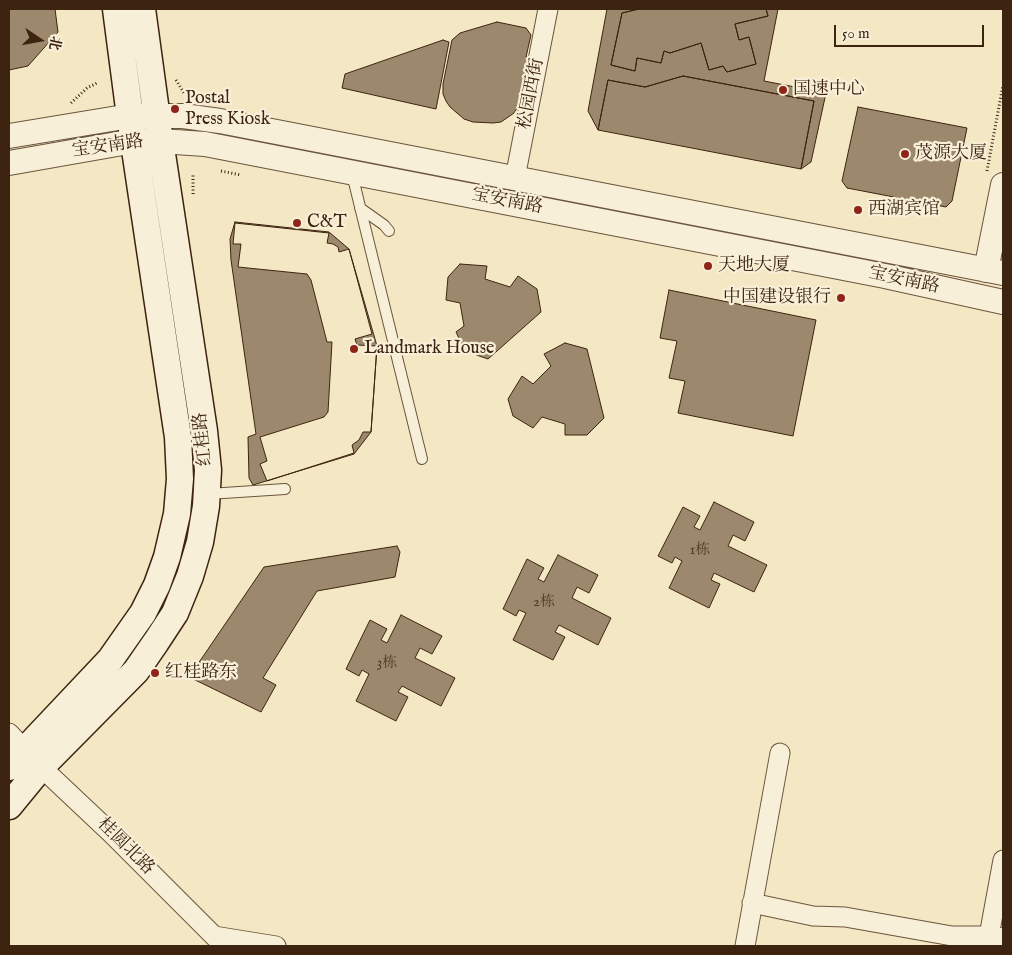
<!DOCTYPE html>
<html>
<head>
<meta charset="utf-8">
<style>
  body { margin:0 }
  #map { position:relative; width:1012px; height:955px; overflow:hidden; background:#f4e7c3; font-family:"IM FELL English","Noto Serif SC",serif }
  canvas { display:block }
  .frame { position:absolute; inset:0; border:10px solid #3d2410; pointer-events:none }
  .north { position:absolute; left:15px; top:15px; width:50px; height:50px; -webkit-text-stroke:4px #f8efd8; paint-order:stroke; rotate:102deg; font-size:14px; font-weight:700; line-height:20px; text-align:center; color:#3d2410 }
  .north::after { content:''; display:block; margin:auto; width:18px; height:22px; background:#3d2410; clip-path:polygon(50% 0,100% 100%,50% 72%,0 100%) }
  .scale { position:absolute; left:834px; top:25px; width:150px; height:22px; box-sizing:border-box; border:2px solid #3d2410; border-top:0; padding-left:6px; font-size:15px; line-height:18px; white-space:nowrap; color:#3d2410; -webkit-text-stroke:4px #f8efd8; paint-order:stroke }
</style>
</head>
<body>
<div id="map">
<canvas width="1012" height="955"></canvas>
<div class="frame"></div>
<div class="north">北</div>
<div class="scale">50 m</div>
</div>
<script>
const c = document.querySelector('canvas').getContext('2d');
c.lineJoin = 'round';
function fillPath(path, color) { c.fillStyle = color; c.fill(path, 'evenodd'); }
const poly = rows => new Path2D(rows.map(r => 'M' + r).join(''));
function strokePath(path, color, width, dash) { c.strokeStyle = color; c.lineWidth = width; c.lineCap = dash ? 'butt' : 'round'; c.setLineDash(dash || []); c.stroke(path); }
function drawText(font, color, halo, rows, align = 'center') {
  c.font = font + ' "IM FELL English","Noto Serif SC",serif'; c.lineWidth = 4.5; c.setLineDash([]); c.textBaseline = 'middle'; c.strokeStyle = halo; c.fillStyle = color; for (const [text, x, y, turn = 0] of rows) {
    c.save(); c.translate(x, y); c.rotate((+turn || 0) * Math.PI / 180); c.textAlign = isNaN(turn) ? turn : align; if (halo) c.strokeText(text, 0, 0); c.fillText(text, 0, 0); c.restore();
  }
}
const building = poly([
  [9,9,55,9,58,32,28,66,9,70,9,9],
  [607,9,639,9,622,13,611,65,635,71,637,58,661,63,664,51,670,53,701,43,709,70,723,66,727,72,756,64,749,37,739,40,735,24,768,16,766,9,778,9,764,81,826,93,811,162,801,169,814,101,683,76,645,87,608,80,598,130,588,111,607,9],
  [639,9,766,9,768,16,735,24,739,40,749,37,756,64,727,72,723,66,709,70,701,43,670,53,664,51,661,63,637,58,635,71,611,65,622,13,639,9],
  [497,22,526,28,531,35,526,57,532,58,523,99,514,113,501,122,493,123,473,122,464,119,450,107,446,101,443,94,443,84,452,40,460,33,497,22],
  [443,40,449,42,436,109,342,88,345,74,443,40],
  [683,76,814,101,801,169,598,130,608,80,645,87,683,76],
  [858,107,967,128,952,201,946,207,847,188,842,181,858,107],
  [235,222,329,232,349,249,377,346,371,432,354,454,253,485,249,478,248,437,256,434,231,260,230,239,235,222],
  [235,223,329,233,327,243,333,244,338,247,339,252,349,249,372,334,355,339,357,345,377,346,371,432,363,432,359,440,352,445,354,453,267,481,260,464,267,461,260,437,324,417,328,412,332,342,327,342,311,280,307,274,238,267,241,244,233,244,235,223],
  [460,264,487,266,485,279,510,287,518,276,537,289,541,312,488,359,465,351,456,332,464,326,460,303,446,300,448,277,460,264],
  [669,290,816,320,793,436,678,413,685,381,669,378,677,341,660,338,669,290],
  [565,343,587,349,604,418,587,435,565,435,565,424,542,417,533,428,513,416,508,399,522,376,533,384,551,366,544,354,565,343],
  [714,502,754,522,745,541,733,535,728,546,767,565,754,592,714,573,711,580,720,584,709,608,669,588,682,561,675,557,672,563,658,556,683,507,700,516,694,527,700,530,714,502],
  [397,546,400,552,395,577,317,591,263,678,276,685,261,712,189,677,264,567,397,546],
  [558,555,598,575,589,593,577,587,572,598,611,618,598,645,559,625,555,632,565,637,553,660,513,640,526,613,519,610,516,616,503,609,527,559,544,568,538,579,544,582,558,555],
  [401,615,442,636,432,654,420,648,415,658,455,678,441,706,402,686,398,692,408,697,396,721,356,701,369,674,362,670,359,676,346,669,370,620,387,629,381,640,387,643,401,615]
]);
fillPath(building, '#9c896d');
strokePath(building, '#3d2410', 1);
const service = poly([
  [352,174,422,459],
  [360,208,384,225,389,231],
  [208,494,285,489]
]);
const minor = poly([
  [515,178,548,9],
  [9,733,41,767,111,833,224,946],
  [752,903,813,916,845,917,952,936,989,936,1003,938],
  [214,936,276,946],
  [989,936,1003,860],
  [745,946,780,753]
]);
const tertiary = poly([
  [9,136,130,116,183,116,220,121,1003,273],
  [9,163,134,141,160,141,205,144,885,276,1003,302],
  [986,270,1003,185]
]);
const secondary = poly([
  [9,767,110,660,143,613,157,585,167,557,177,514,180,479,178,437,130,116,116,9],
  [9,806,41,767,136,671,156,642,175,613,190,576,200,542,206,506,208,470,204,431,160,141,142,9]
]);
strokePath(service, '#6b553d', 12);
strokePath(minor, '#6b553d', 21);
strokePath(tertiary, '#6b553d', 26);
strokePath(secondary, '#3d2410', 29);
strokePath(poly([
  [176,80,184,93],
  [71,103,87,88,97,83],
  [221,171,241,175],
  [987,171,1003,85],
  [193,194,193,174]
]), '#3d2410', 3, [1, 2.5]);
strokePath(service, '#f8efd8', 10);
strokePath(minor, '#f8efd8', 19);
strokePath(tertiary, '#f8efd8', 24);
strokePath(secondary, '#f8efd8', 26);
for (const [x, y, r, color] of [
  [783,90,5,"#8f2418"],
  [175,109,5,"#8f2418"],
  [905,154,5,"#8f2418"],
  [858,210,5,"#8f2418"],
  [297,223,5,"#8f2418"],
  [708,266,5,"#8f2418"],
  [841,298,5,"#8f2418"],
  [354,349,5,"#8f2418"],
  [155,673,5,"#8f2418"]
]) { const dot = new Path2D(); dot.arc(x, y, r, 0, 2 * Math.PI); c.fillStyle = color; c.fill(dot); strokePath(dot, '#f8efd8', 2); }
drawText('15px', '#553d27', null, [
  ["1栋",700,551],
  ["2栋",544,603],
  ["3栋",387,664]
]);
drawText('18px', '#3d2410', '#f8efd8', [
  ["国速中心",793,90],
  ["Postal",185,99],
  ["Press Kiosk",185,120],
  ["茂源大厦",915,154],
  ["西湖宾馆",868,210],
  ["C&T",307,223],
  ["天地大厦",718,266],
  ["中国建设银行",831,298,"right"],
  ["Landmark House",364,349],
  ["红桂路东",165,673]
], 'left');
drawText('18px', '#3d2410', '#f8efd8', [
  ["松园西街",532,94,-79],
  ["宝安南路",108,147,-8],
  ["宝安南路",507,202,11],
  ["宝安南路",904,281,12],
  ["红桂路",204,439,-96],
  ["桂圆北路",125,847,45]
]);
</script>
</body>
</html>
